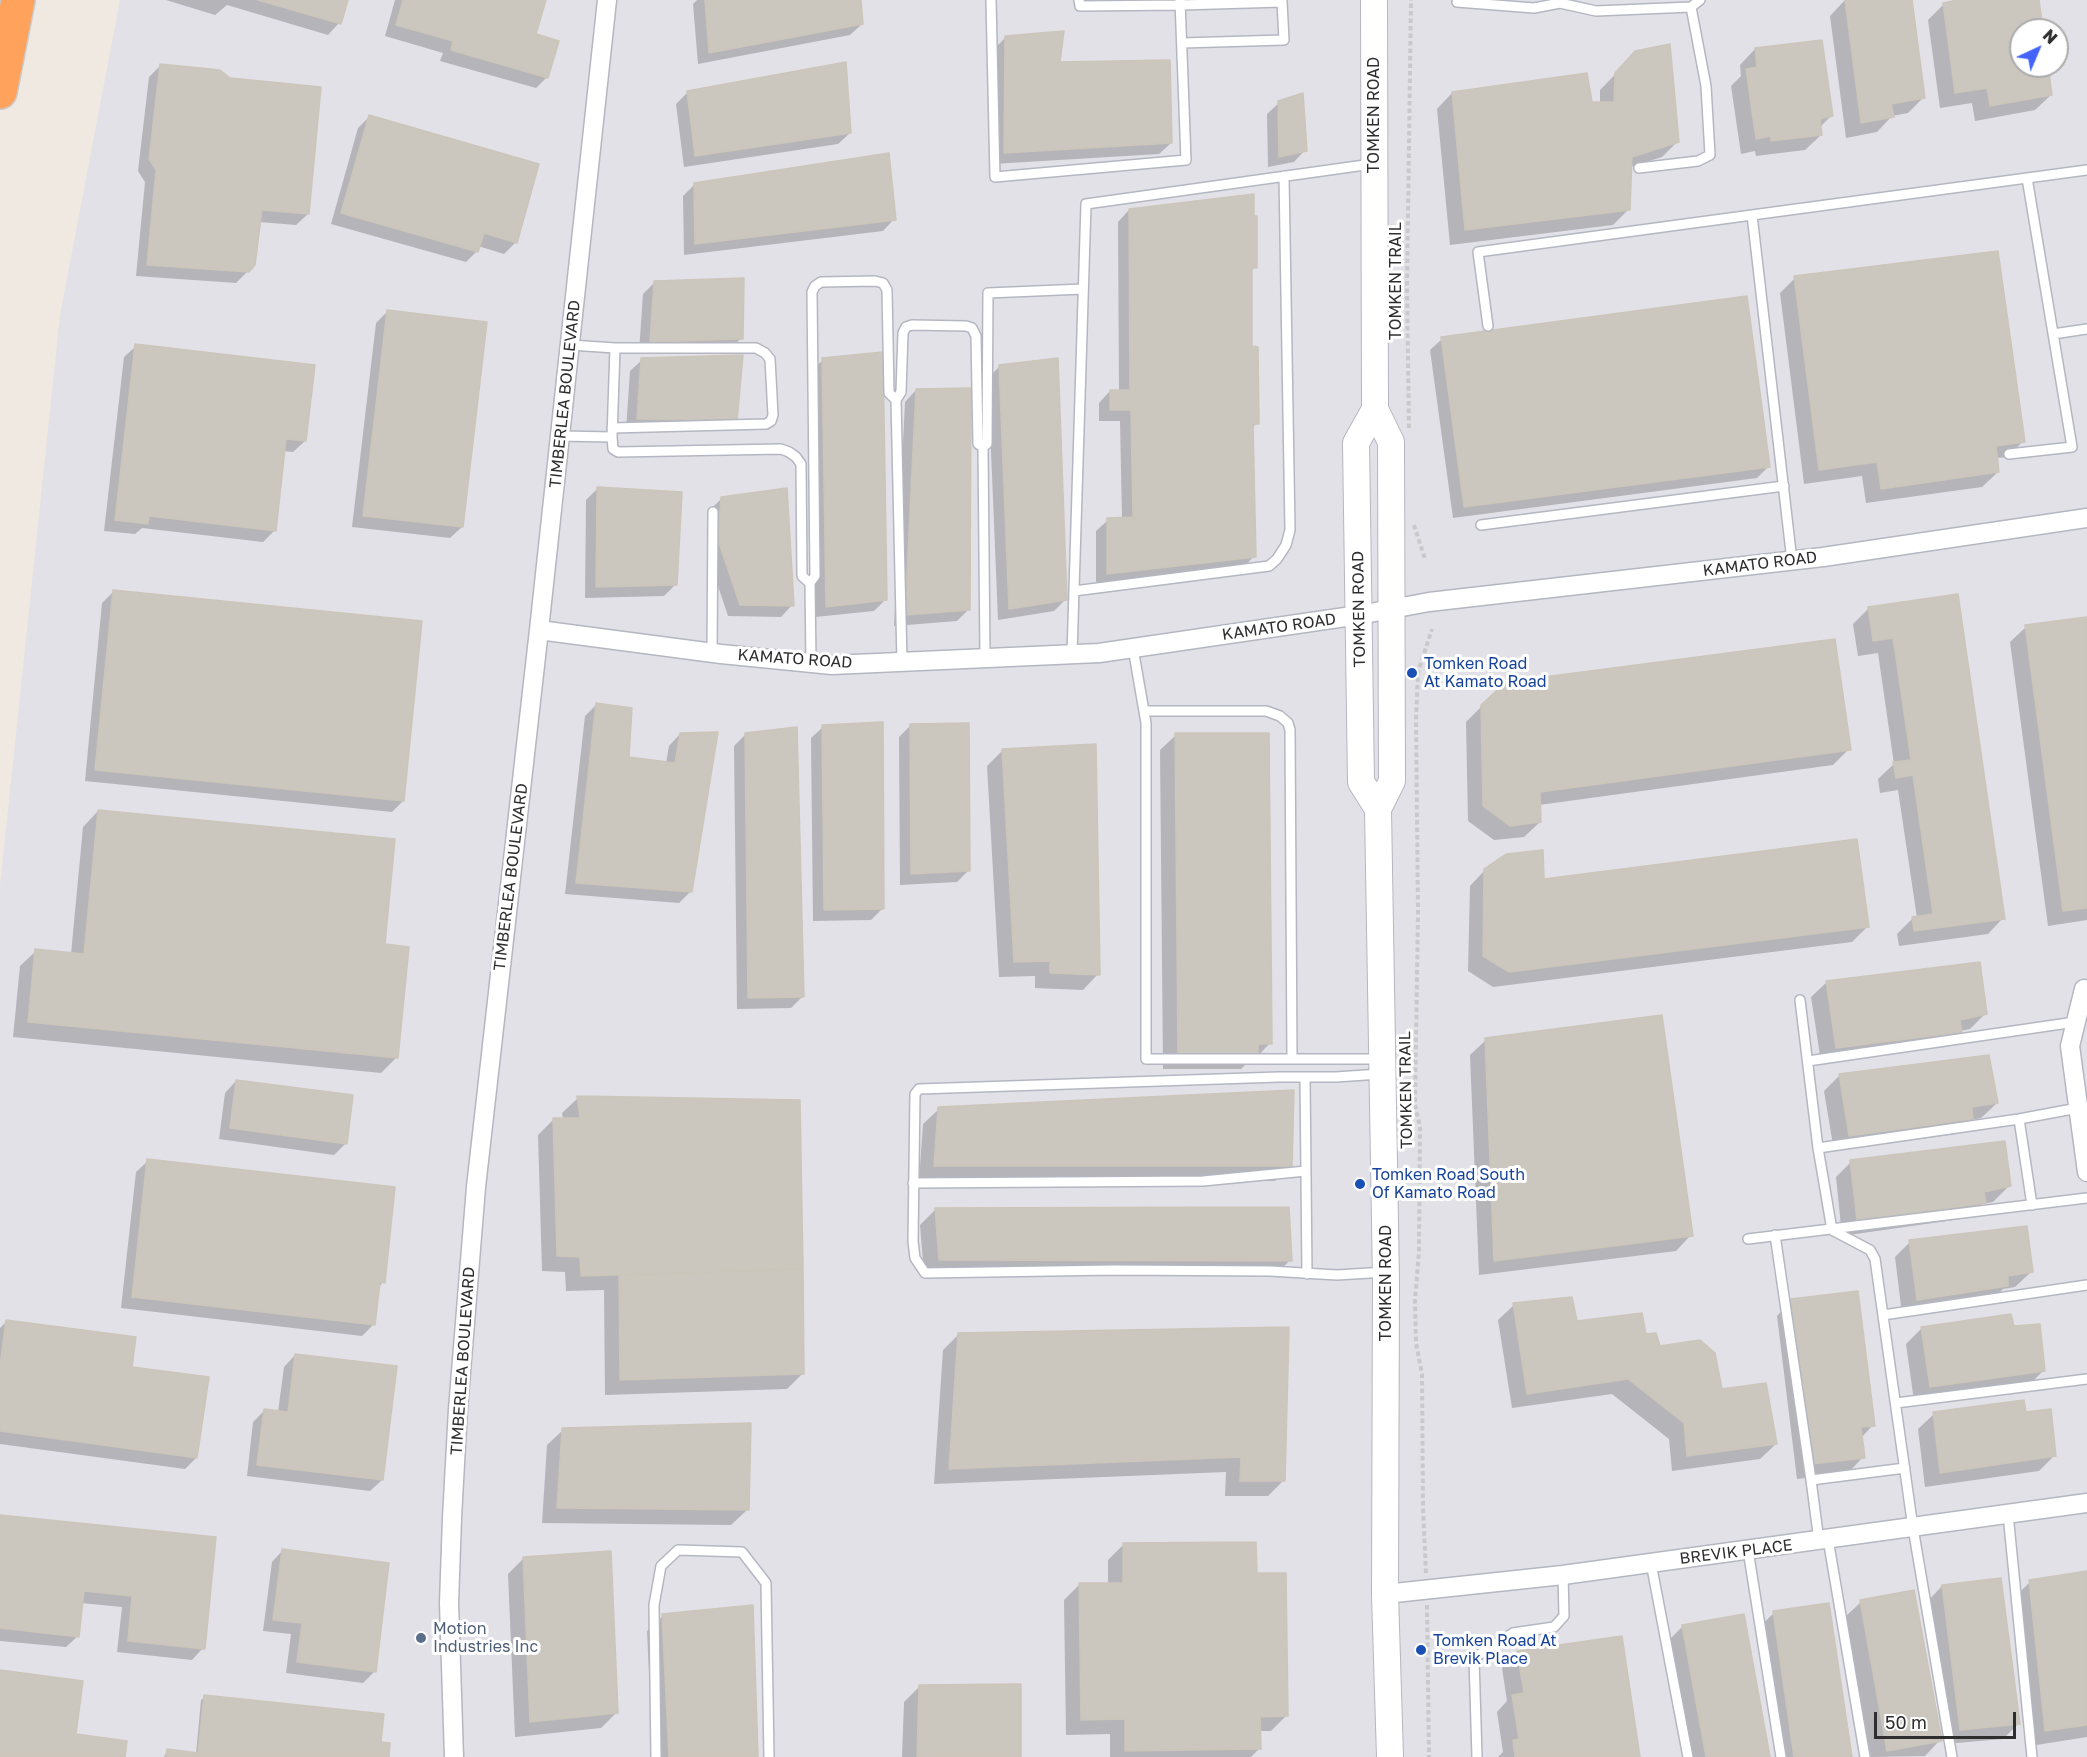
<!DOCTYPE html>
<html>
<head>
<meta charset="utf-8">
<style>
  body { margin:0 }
  #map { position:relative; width:2087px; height:1757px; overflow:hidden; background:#efe9e1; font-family:"Golos Text",sans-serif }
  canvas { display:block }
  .north { position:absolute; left:2009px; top:18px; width:60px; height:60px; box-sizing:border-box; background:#fff; border:2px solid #ababab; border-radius:50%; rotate:44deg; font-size:16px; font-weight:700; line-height:24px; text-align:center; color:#2e2e2e }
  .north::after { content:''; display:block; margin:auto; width:21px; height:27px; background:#4264fb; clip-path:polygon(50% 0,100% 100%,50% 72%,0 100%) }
  .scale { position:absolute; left:1874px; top:1712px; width:142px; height:27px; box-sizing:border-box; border:3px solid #2e2e2e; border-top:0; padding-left:8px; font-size:18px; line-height:21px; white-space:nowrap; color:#2e2e2e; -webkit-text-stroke:4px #fff; paint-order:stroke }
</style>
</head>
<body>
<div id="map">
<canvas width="2087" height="1757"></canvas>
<div class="north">N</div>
<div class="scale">50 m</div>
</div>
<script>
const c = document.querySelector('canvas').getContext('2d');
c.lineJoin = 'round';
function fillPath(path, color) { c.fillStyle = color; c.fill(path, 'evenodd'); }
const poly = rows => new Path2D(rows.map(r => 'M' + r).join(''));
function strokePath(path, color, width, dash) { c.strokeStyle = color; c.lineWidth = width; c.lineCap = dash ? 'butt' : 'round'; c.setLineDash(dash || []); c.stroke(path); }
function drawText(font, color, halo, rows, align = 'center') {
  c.font = font + ' "Golos Text",sans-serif'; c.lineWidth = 6; c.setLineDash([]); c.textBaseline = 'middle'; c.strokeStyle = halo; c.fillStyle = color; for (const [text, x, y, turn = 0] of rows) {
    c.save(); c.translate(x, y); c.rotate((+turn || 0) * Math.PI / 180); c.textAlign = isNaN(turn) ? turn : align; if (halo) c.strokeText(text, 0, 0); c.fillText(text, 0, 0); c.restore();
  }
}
fillPath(poly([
  [120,0,2087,0,2087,1757,0,1757,0,886,60,315],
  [2021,30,2057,30,2057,66,2021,66]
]), '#e3e1e8');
fillPath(poly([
  [166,0,346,0,339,23,328,35,227,5,215,15],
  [395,0,545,0,535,35,547,77,536,88,440,61,443,53,385,36],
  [697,0,860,0,862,24,850,35,698,64,693,4],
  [1845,0,1911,0,1924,97,1908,113,1892,116,1877,132,1846,138,1830,16],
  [1953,0,2038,0,2042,30,2021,30,2021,66,2047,66,2051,95,2035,110,1975,121,1972,103,1940,108,1928,20,1944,4,1953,2],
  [1005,38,1058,63,1171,143,1159,154,993,164,994,49],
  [1755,49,1831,116,1820,127,1821,135,1805,150,1756,156,1755,151,1741,154,1731,86,1741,76,1740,65],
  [1636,53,1677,142,1662,157,1630,167,1629,209,1613,225,1450,245,1437,109,1452,93,1600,103,1600,90],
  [160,66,308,214,296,225,259,222,248,271,236,283,136,276,145,182,138,171,149,77],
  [687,93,850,133,838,144,684,167,676,104],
  [1279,103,1305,150,1294,162,1268,167,1267,114],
  [369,117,516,242,504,254,478,246,477,251,466,262,331,224,358,128],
  [695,184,894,219,883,231,684,255,683,196],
  [1129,210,1255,267,1250,272,1251,348,1257,423,1252,428,1254,556,1243,568,1096,584,1096,531,1108,520,1122,519,1120,421,1099,421,1099,403,1110,391,1119,391,1118,222],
  [1795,278,2023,441,2008,457,1996,458,1998,472,1982,487,1866,503,1862,476,1804,484,1780,293],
  [655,282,741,338,730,350,639,352,643,294],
  [387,312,462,527,450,538,352,527,376,323],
  [1442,339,1769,466,1757,478,1453,518,1430,350],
  [136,346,305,441,293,452,283,451,274,531,263,542,142,528,135,534,104,531,124,357],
  [642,360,735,420,724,431,626,430,630,371],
  [823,360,885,600,874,611,815,617,811,371],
  [999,367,1065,600,1054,611,998,620,988,378],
  [916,390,969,609,957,621,894,626,905,402],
  [598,488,675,585,664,596,585,598,586,500],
  [721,499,792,605,781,617,728,616,707,553,710,510],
  [113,592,403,801,392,812,85,781,102,603],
  [1957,596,2003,918,1988,934,1899,946,1897,934,1913,918,1917,918,1898,790,1880,793,1878,779,1894,764,1878,653,1858,656,1853,624,1869,608],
  [2087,618,2087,920,2048,926,2010,642,2026,627],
  [596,705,627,758,666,763,669,746,680,734,691,891,679,903,565,894,585,716],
  [1482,706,1849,749,1833,765,1539,805,1540,822,1524,837,1494,840,1468,821,1466,722],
  [910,726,968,871,957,882,900,885,899,737],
  [823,727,883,908,871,920,813,921,811,738],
  [746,734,803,996,791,1008,737,1009,734,746],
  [1176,735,1270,1043,1255,1059,1251,1059,1241,1069,1163,1069,1160,750],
  [1003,750,1098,974,1083,990,1035,988,1035,976,999,977,987,766],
  [98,811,383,946,397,1057,381,1073,13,1037,20,966,36,951,71,954,83,827],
  [1485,870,1542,881,1867,927,1852,942,1493,987,1468,971,1470,886],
  [1827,982,1986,1013,1970,1029,1960,1031,1945,1047,1821,1062,1811,997],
  [1486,1040,1691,1235,1676,1251,1479,1275,1470,1055],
  [1840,1075,1997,1103,1981,1118,1970,1120,1956,1134,1834,1151,1824,1091],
  [236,1081,346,1143,334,1155,219,1139,225,1093],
  [578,1098,799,1102,802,1374,787,1389,605,1395,604,1290,566,1291,565,1272,542,1271,538,1135,554,1119,563,1119,562,1113],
  [939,1109,1290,1165,1275,1181,919,1181,923,1124],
  [148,1161,383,1282,378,1288,374,1324,362,1336,121,1308,136,1172],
  [1851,1162,2009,1186,1993,1202,1982,1204,1968,1218,1842,1236,1836,1177],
  [936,1209,1290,1260,1275,1276,924,1274,920,1225],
  [1910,1242,2031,1272,2015,1287,2003,1289,1991,1301,1902,1314,1895,1257],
  [1792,1300,1873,1425,1861,1438,1863,1457,1848,1473,1797,1479,1777,1316],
  [1514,1305,1575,1323,1645,1336,1659,1347,1721,1391,1776,1444,1760,1459,1672,1471,1669,1439,1612,1394,1512,1408,1498,1320],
  [7,1321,130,1368,196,1458,185,1469,0,1444,0,1328],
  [1288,1328,1284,1480,1268,1496,1225,1496,1226,1472,934,1484,943,1350,958,1335],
  [1922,1328,2013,1328,2044,1370,2028,1386,1914,1401,1906,1344],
  [295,1355,382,1480,370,1491,247,1476,253,1422,265,1410,278,1412,284,1367],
  [2025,1413,2055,1455,2039,1471,1925,1487,1918,1429,1934,1414],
  [563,1430,747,1510,731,1525,542,1523,547,1445],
  [0,1517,214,1538,203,1648,192,1660,117,1652,122,1607,81,1603,78,1636,66,1647,0,1641],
  [1123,1545,1255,1575,1286,1716,1271,1731,1259,1731,1259,1749,1251,1757,1110,1757,1110,1734,1066,1735,1064,1600,1079,1585,1108,1584,1108,1560],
  [283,1550,374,1672,363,1683,286,1673,291,1634,263,1631,272,1562],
  [524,1558,616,1713,601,1728,515,1737,508,1574],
  [2087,1573,2087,1737,2030,1746,2015,1597,2030,1582],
  [1942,1586,2018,1724,2003,1739,1945,1744,1927,1602],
  [1861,1602,1940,1740,1925,1756,1871,1757,1845,1617],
  [1774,1613,1850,1757,1777,1757,1758,1628],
  [663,1616,757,1757,653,1757,647,1631],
  [1683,1626,1768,1757,1688,1757,1667,1642],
  [1518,1653,1639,1757,1498,1757,1503,1752,1497,1712,1507,1701,1502,1668],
  [919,1687,1020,1757,902,1757,904,1702],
  [205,1697,387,1757,164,1757,167,1751,196,1754,201,1700]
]), '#0003');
const building = poly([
  [258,0,348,0,341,24,258,0],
  [403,0,546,0,536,34,559,41,548,78,451,50,453,41,396,25,403,0],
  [705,0,861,0,863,24,709,53,705,0],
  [1845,0,1912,0,1925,98,1891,104,1894,117,1861,123,1845,0],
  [1958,0,2039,0,2043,30,2021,30,2021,66,2048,66,2052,95,1990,106,1987,88,1955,93,1943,3,1958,0],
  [1064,31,1060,62,1170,60,1172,143,1004,153,1005,36,1064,31],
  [1822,40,1833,116,1820,119,1822,135,1771,141,1771,136,1756,139,1746,69,1757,67,1755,48,1822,40],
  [1670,44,1679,142,1632,157,1630,210,1465,230,1452,92,1587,73,1592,102,1614,102,1615,73,1635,51,1670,44],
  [846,62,851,133,695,156,687,91,846,62],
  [160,64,220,70,230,78,321,87,309,214,262,210,255,265,249,272,147,265,156,170,149,159,160,64],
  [1303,93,1307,151,1279,157,1278,101,1303,93],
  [369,115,539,164,517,243,484,233,478,252,341,213,369,115],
  [889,153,896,220,695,244,694,183,889,153],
  [1254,194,1254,216,1257,216,1257,268,1252,268,1252,346,1258,347,1259,424,1253,424,1256,557,1107,574,1107,518,1133,517,1131,410,1110,410,1110,390,1130,390,1129,209,1254,194],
  [1998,251,2025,442,1996,446,1999,472,1881,489,1877,462,1819,470,1794,276,1998,251],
  [744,278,743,339,650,342,654,281,744,278],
  [1747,296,1770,467,1464,507,1441,337,1747,296],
  [387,310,487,322,463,527,363,516,387,310],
  [135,344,315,365,306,441,286,439,276,531,149,516,148,524,115,520,135,344],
  [883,352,887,600,826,607,822,358,883,352],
  [743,355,737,421,637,419,641,358,743,355],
  [1058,358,1067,600,1009,609,999,365,1058,358],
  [971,388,970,610,905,615,916,389,971,388],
  [597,487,682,492,677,585,596,587,597,487],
  [787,488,794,606,740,605,718,540,721,497,787,488],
  [113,590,422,621,404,801,95,770,113,590],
  [1958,594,2005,919,1914,931,1912,917,1933,914,1913,775,1896,778,1893,762,1911,760,1893,638,1873,641,1868,607,1958,594],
  [2087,617,2087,908,2063,911,2025,625,2087,617],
  [1835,639,1851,750,1540,792,1541,822,1510,826,1483,806,1481,705,1506,682,1835,639],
  [596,703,632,708,629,757,675,763,680,733,718,732,692,892,576,883,596,703],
  [883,722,884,909,824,910,822,725,883,722],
  [969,723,970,871,911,874,910,724,969,723],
  [797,727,804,997,748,998,745,733,797,727],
  [1175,733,1269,733,1272,1044,1258,1044,1258,1054,1178,1054,1175,733],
  [1096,744,1100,975,1050,973,1050,961,1014,962,1002,749,1096,744],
  [98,810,395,839,385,944,409,947,398,1058,28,1022,35,949,84,954,98,810],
  [1857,839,1869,927,1509,972,1483,956,1484,869,1506,854,1543,850,1544,879,1857,839],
  [1980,962,1987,1014,1960,1020,1962,1032,1836,1048,1826,981,1980,962],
  [1662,1015,1693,1236,1494,1261,1485,1038,1662,1015],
  [1989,1055,1998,1103,1972,1107,1973,1119,1849,1136,1839,1074,1989,1055],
  [236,1080,353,1095,347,1144,230,1128,236,1080],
  [1294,1090,1292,1166,934,1166,938,1107,1294,1090],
  [577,1096,800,1100,803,1269,581,1276,580,1257,557,1256,553,1118,580,1118,577,1096],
  [2005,1141,2011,1186,1984,1192,1986,1203,1857,1221,1850,1160,2005,1141],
  [147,1159,395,1187,385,1283,380,1282,375,1325,132,1297,147,1159],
  [1289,1207,1292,1261,939,1260,935,1208,1289,1207],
  [2027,1226,2033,1272,2008,1276,2008,1286,1917,1300,1909,1240,2027,1226],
  [803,1269,804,1374,620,1380,619,1275,803,1269],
  [1858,1291,1875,1426,1861,1427,1865,1458,1812,1464,1791,1299,1858,1291],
  [1572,1297,1577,1321,1642,1313,1646,1334,1656,1333,1660,1346,1700,1340,1715,1353,1722,1389,1766,1383,1777,1444,1687,1456,1684,1423,1628,1379,1527,1394,1513,1303,1572,1297],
  [2011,1314,2014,1326,2040,1324,2045,1371,1930,1387,1921,1327,2011,1314],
  [6,1320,136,1337,132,1367,209,1377,197,1458,0,1431,0,1366,6,1320],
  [1289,1327,1285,1481,1240,1481,1241,1457,949,1469,958,1333,1289,1327],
  [295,1354,397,1366,383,1480,257,1465,264,1409,288,1412,295,1354],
  [2024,1400,2026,1412,2051,1409,2056,1456,1940,1473,1933,1412,2024,1400],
  [751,1423,749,1510,557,1508,562,1428,751,1423],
  [0,1515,216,1537,205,1649,128,1641,132,1596,84,1591,79,1637,0,1628,0,1515],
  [1256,1542,1257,1573,1286,1573,1288,1716,1260,1717,1261,1749,1125,1751,1125,1719,1081,1720,1079,1583,1123,1583,1123,1543,1256,1542],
  [282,1549,389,1563,376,1672,297,1662,302,1623,273,1620,282,1549],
  [611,1551,618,1713,530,1722,523,1557,611,1551],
  [2087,1571,2087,1725,2045,1731,2029,1580,2087,1571],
  [2001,1578,2020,1724,1960,1730,1942,1585,2001,1578],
  [1914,1590,1942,1741,1887,1751,1860,1600,1914,1590],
  [1829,1603,1852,1757,1794,1757,1773,1611,1829,1603],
  [753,1605,758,1757,669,1757,662,1614,753,1605],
  [1744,1614,1770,1757,1706,1757,1682,1625,1744,1614],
  [1622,1636,1640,1757,1515,1757,1513,1740,1519,1739,1512,1695,1524,1693,1517,1651,1622,1636],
  [0,1670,83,1681,76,1734,127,1741,125,1757,0,1757,0,1670],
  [1021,1684,1021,1757,917,1757,919,1685,1021,1684],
  [204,1695,384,1714,381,1742,390,1743,389,1757,166,1757,167,1749,198,1753,204,1695]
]);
fillPath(building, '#cbc7bf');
strokePath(building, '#cbc5ba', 1.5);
const service = poly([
  [991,0,995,177,1186,160,1180,0],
  [1079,0,1080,6,1181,5,1282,2,1282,0],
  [1457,2,1534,8,1560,3,1596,11,1691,7],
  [1182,43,1284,40,1282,2],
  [1639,168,1698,161,1710,155,1706,86,1691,7,1700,0],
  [1488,326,1478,252,1752,215],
  [2053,334,2087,329],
  [570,345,615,348],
  [896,400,901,392,903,333,906,327,912,325,966,326,972,328,976,336,978,444,983,447],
  [560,436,612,437,613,449,618,452,781,449,789,452,796,457,801,464,802,576,810,583],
  [612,437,615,348,756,348,765,353,770,359,773,415,771,421,766,424,612,428],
  [2009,454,2072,447,2027,178],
  [1481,525,1784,486],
  [1792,561,1752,215,2087,170],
  [1074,591,1269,566,1277,559,1286,545,1290,530,1284,176],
  [1133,648,1146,723,1146,1059,1380,1059],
  [712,653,713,512],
  [1072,654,1086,204,1372,164],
  [985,658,983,447,987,444,988,293,1083,289],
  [811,663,810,583,815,576,812,292,815,286,821,282,875,281,883,283,887,290,889,393,896,400,902,662],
  [1144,711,1266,711,1280,716,1288,723,1290,730,1292,1058],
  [1800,1000,1818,1148,1832,1230,1870,1250,1875,1259,1913,1528,1952,1757],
  [1808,1061,2075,1022],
  [1380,1074,1336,1077,1279,1077,919,1089,915,1094,913,1241,915,1258,925,1273,1114,1270,1270,1271,1337,1275,1386,1272],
  [1305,1077,1307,1274],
  [2019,1119,2032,1205],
  [1818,1148,2019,1119,2078,1108],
  [913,1183,1203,1181,1306,1171],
  [1775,1235,1811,1480],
  [1748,1239,2087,1198],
  [1883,1315,2087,1285],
  [1896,1403,2087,1379],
  [2008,1514,2032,1757],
  [1828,1539,1865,1757],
  [1819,1541,1811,1480,1905,1468],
  [1748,1550,1781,1757],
  [1651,1563,1688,1757],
  [656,1757,654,1605,661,1566,678,1550,742,1552,766,1583,769,1757],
  [1477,1757,1474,1658,1513,1633,1554,1627,1564,1616,1563,1575]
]);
const minor = poly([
  [539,630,721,654,832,665,1099,653,1359,615,1429,602,1823,557,2087,518],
  [2084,989,2070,1046,2087,1172],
  [1385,1594,1563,1575,2087,1503],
  [454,1757,449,1603,452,1518,458,1409,476,1187,539,630,607,0]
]);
const secondary = poly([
  [1374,0,1375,409,1391,442,1392,781,1378,809,1386,1282,1385,1594,1390,1757],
  [1375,409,1356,443,1361,782,1378,809]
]);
const motorway = poly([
  [0,92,18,0]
]);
strokePath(service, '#b4b7c1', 12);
strokePath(minor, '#b4b7c1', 21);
strokePath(secondary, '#b4b7c1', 28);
strokePath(motorway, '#c9c9c9', 36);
strokePath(poly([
  [1409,428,1407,286,1411,0],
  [1414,525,1425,559],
  [1426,1573,1423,1508,1422,1374,1416,1343,1415,1301,1419,1251,1420,1127,1415,1105,1418,912,1416,720,1418,672,1432,629],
  [1427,1605,1429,1757]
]), '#c9c9c9', 4, [4.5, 3]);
strokePath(service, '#fff', 9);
strokePath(minor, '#fff', 18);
strokePath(secondary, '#fff', 26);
strokePath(motorway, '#ffa35c', 33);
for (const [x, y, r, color] of [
  [1412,673,6,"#1a4fb4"],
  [1360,1184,6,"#1a4fb4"],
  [421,1638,6,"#5c6f8a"],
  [1421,1650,6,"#1a4fb4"]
]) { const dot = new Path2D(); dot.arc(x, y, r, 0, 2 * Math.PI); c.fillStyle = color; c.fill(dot); strokePath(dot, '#fff', 2); }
drawText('16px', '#2e2e2e', '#fff', [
  ["TOMKEN ROAD",1374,115,-90],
  ["TOMKEN TRAIL",1396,281,-90],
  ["TIMBERLEA BOULEVARD",565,394,-84],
  ["KAMATO ROAD",1760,564,-7],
  ["TOMKEN ROAD",1359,609,-91],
  ["KAMATO ROAD",1279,627,-8],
  ["KAMATO ROAD",795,659,4],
  ["TIMBERLEA BOULEVARD",511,877,-83],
  ["TOMKEN TRAIL",1406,1090,-91],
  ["TOMKEN ROAD",1386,1283,-90],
  ["TIMBERLEA BOULEVARD",463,1361,-86],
  ["BREVIK PLACE",1736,1552,-7]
]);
drawText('16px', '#164399', '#fff', [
  ["Tomken Road",1424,664],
  ["At Kamato Road",1424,682],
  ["Tomken Road South",1372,1175],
  ["Of Kamato Road",1372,1193],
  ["Tomken Road At",1433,1641],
  ["Brevik Place",1433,1659]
], 'left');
drawText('16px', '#4e5e75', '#fff', [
  ["Motion",433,1629],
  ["Industries Inc",433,1647]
], 'left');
</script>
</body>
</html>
